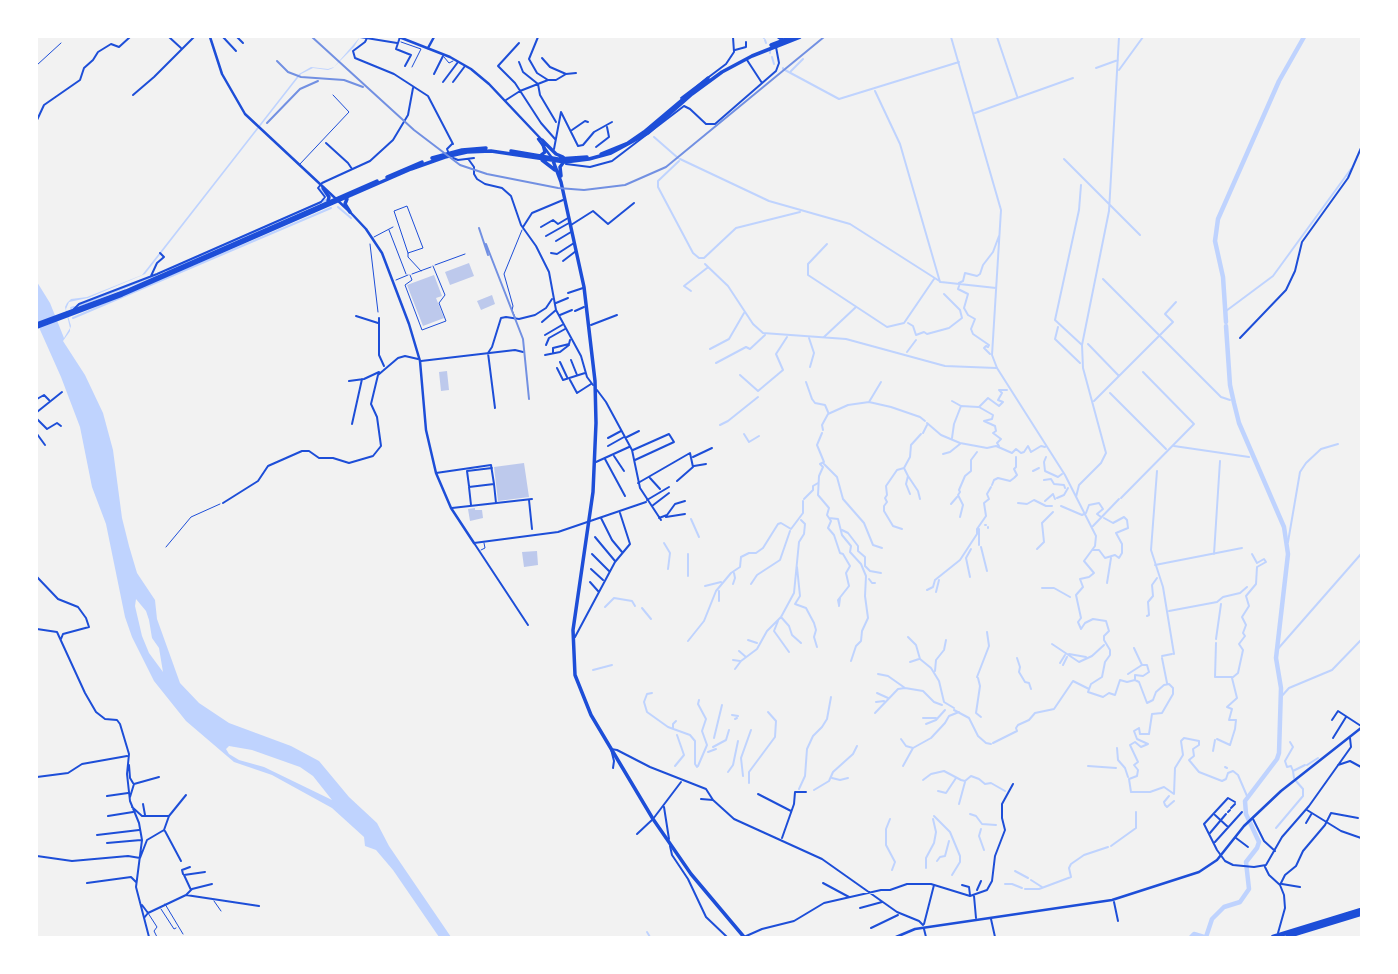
<!DOCTYPE html>
<html>
<head>
<meta charset="utf-8">
<style>
  body { margin:0 }
  #map { position:relative; width:1398px; height:974px; overflow:hidden; background:#f2f2f2; font-family:Overpass,sans-serif }
  canvas { display:block }
  .frame { position:absolute; inset:0; border:38px solid #fff; pointer-events:none }
</style>
</head>
<body>
<div id="map">
<canvas width="1398" height="974"></canvas>
<div class="frame"></div>
</div>
<script>
const c = document.querySelector('canvas').getContext('2d');
c.lineJoin = 'round';
function fillPath(path, color) { c.fillStyle = color; c.fill(path, 'evenodd'); }
const poly = rows => new Path2D(rows.map(r => 'M' + r).join(''));
function strokePath(path, color, width, dash) { c.strokeStyle = color; c.lineWidth = width; c.lineCap = dash ? 'butt' : 'round'; c.setLineDash(dash || []); c.stroke(path); }
fillPath(poly([
  [360,37,354,47,333,68,328,70,313,68,301,74,145,274,88,298,69,302,66,309,71,326,70,329,70,331,68,334,63,341,85,375,103,413,113,450,122,518,129,546,137,573,155,600,157,619,180,683,199,703,229,723,291,746,319,761,349,797,377,823,389,846,451,937,439,937,393,870,376,850,365,846,364,837,332,808,272,775,234,762,186,721,154,681,132,637,125,617,106,524,92,487,80,427,61,377,37,323,37,282,50,303,64,338,70,328,65,307,67,303,71,299,87,297,142,275,299,74,311,67,328,69,334,67],
  [136,599,146,611,149,620,152,638,159,648,163,672,149,653,142,636,135,606],
  [229,746,252,750,300,767,313,776,332,800,264,767,239,760,229,754,226,749]
]), '#bfd3fe');
strokePath(poly([
  [763,37,764,38],
  [951,37,1001,210,992,355,997,368,1065,475,1096,536,1095,546,1084,561,1094,573,1089,577,1080,579,1083,587,1076,595,1081,618,1078,622,1081,629,1085,623,1093,619,1106,621,1109,631,1104,636,1104,640,1110,650,1110,655,1105,662,1102,677,1091,684,1088,692,1103,697,1109,693,1115,695,1120,680,1127,682,1135,680,1139,682,1147,703,1153,700,1156,692,1164,685,1169,684,1173,688,1173,694,1162,713,1152,714,1149,734,1140,734,1139,728,1134,731,1137,739,1148,744,1141,747,1135,742,1130,745,1138,762,1134,765,1138,770,1137,776,1129,779,1131,792,1150,792,1164,787,1174,794,1175,768,1183,755,1181,741,1184,738,1199,741,1199,745,1193,749,1194,756,1189,760,1199,772,1222,781,1226,779,1228,773,1233,771,1238,775,1247,796],
  [997,37,1017,96],
  [765,40,766,43],
  [770,51,770,53],
  [772,57,774,64],
  [783,68,783,69],
  [1096,68,1118,60],
  [785,70,839,99,959,62],
  [1119,70,1143,37],
  [791,71,803,59],
  [875,91,900,144,940,282],
  [975,113,1073,78],
  [654,137,678,158],
  [680,159,769,201,850,224,941,282,996,288],
  [1064,159,1140,235],
  [679,161,658,181,658,187,693,253,699,258,704,258,736,228,800,212],
  [1081,185,1079,210,1055,320,1082,345],
  [320,189,327,196],
  [338,207,351,218],
  [827,244,808,264,808,275,887,327,904,323,934,279],
  [705,264,728,286,753,324,763,333,846,339,945,366,996,368],
  [168,270,326,200],
  [1103,279,1221,397,1230,400],
  [959,283,963,281,965,273,977,276,980,274,983,265,993,252,999,236],
  [959,286,958,289,968,294,964,308,968,315,975,319,971,329,973,334,989,345,988,347,986,346,984,348,990,354],
  [691,291,684,286,707,268],
  [78,306,156,275],
  [71,308,74,307],
  [1226,311,1273,276,1351,169],
  [73,318,331,208],
  [908,323,913,326,916,335,924,332,927,334,949,328,962,318,960,310,944,294],
  [1058,327,1055,339,1080,363],
  [824,337,856,307],
  [809,338,814,353,810,367],
  [1088,344,1119,376],
  [710,349,729,339,744,313],
  [907,352,916,340],
  [716,363,746,347,750,349,765,335],
  [740,375,758,391,783,370,776,354,787,337],
  [806,382,812,399,815,403,825,405,828,412],
  [1110,393,1166,449],
  [952,401,961,406],
  [1094,401,1173,322,1165,314,1176,302],
  [869,402,881,382],
  [927,423,941,435,960,443,987,448,996,446,1012,453,1016,449,1021,453,1024,452,1028,446,1031,452,1041,446,1045,447],
  [720,425,728,421,758,397],
  [823,430,822,425,828,414,848,405,869,402,891,407,920,417,925,421],
  [822,433,817,445,824,462,820,464,823,467,819,476,818,495,829,508,827,515,831,521,828,528,834,535,840,553,843,554,850,566,846,573,849,586,838,600,839,605],
  [923,433,927,425],
  [744,434,749,442,759,436],
  [952,438,954,424,961,406,978,407],
  [999,446,997,443,1001,439,993,433,996,431,995,426,984,421,992,419,993,415,979,407,988,398,999,406,1003,402,998,400,1002,393,999,390,1007,390],
  [1174,446,1249,457],
  [943,454,950,452,960,444],
  [1046,457,1044,462,1045,471,1058,477,1062,474],
  [824,464,837,477,843,499,864,523,873,545,882,548],
  [904,468,908,476,906,484,910,494],
  [1033,471,1039,468],
  [1157,471,1151,550,1163,587,1174,654],
  [908,476,918,491,920,499],
  [1044,480,1051,479,1054,484,1064,485,1065,488],
  [992,485,994,480,998,478,1010,481,1014,478,1017,475,1014,469,1016,467,1016,457],
  [1076,497,1079,485,1101,463,1106,453,1083,368,1082,345,1109,211,1119,37],
  [1057,498,1064,495,1068,488],
  [1121,498,1194,424,1143,372],
  [804,499,813,490,813,486,818,483],
  [1045,501,1053,494,1055,499],
  [1018,503,1027,504,1034,500,1046,506,1052,506],
  [951,504,957,497],
  [1061,506,1082,515,1084,514],
  [1086,513,1089,505,1099,503,1103,509,1097,514,1101,517],
  [960,517,963,505,958,495,960,492,959,490,965,476,971,471,971,460,977,452],
  [829,518,838,519,842,535,851,546,850,552,861,564,866,576,865,596,868,618,862,631,861,641,856,646,851,661],
  [691,519,699,537],
  [985,525,986,525],
  [1093,526,1119,499],
  [988,527,988,528],
  [902,529,893,526,884,511,884,506,887,502,885,498,887,495,886,486,897,470,904,468,910,457,911,445,921,434],
  [979,529,979,545],
  [842,530,848,533,858,546,858,551,865,557,865,566,870,571,881,573],
  [1288,542,1300,472,1306,463,1321,449,1338,444],
  [664,543,670,553,668,569],
  [981,547,987,571],
  [1037,549,1044,542,1042,523,1053,512],
  [1093,550,1099,550,1105,558,1115,555,1119,558,1122,553,1122,544,1116,533,1128,528,1127,520,1124,517,1113,523,1104,518],
  [1214,554,1220,461],
  [1155,565,1242,548],
  [797,567,800,596,795,604,806,608,814,623,816,630,814,637,817,647],
  [688,576,688,554],
  [970,577,966,558,971,549],
  [869,579,872,583,875,583],
  [1107,583,1111,558],
  [733,584,735,578,734,573],
  [751,584,757,575,780,560,790,531],
  [705,586,721,582],
  [1042,588,1054,588,1070,597],
  [927,590,933,587,935,580,960,560,977,534,977,529,986,516,984,503,989,499,987,494,991,487],
  [719,591,719,601],
  [936,592,939,580],
  [839,606,840,598],
  [605,607,614,598,632,601,635,606],
  [642,608,651,619],
  [1169,611,1217,602,1223,597,1240,593,1247,587],
  [1147,616,1149,615,1148,602,1153,596,1152,585,1157,578],
  [781,617,789,626,792,635,801,643],
  [778,621,774,631,789,652],
  [908,637,916,645,920,659,931,668,939,681,944,702,954,708],
  [1216,639,1221,604],
  [748,640,757,643],
  [688,641,704,621,716,591,731,573,740,567,741,557,749,553,756,553,763,548,778,524,781,523,791,529,803,513,803,501],
  [1216,643,1215,677,1232,677],
  [1052,644,1079,662,1092,656,1104,645],
  [1134,648,1142,665],
  [739,651,746,657],
  [1276,651,1361,554],
  [1069,654,1086,657],
  [1162,656,1172,654],
  [1017,658,1020,667,1019,672,1025,682,1029,683,1031,689],
  [1162,658,1167,683],
  [733,660,740,661],
  [910,662,919,659],
  [1060,663,1065,655],
  [1063,665,1067,657],
  [735,669,741,661,757,649,767,631,781,617,794,593,799,542,804,534,805,524,801,520],
  [593,670,612,665],
  [935,671,936,660,944,650,946,640],
  [878,674,888,676,905,688,923,691,934,702,942,705],
  [1128,674,1142,665,1147,665,1149,672,1143,676,1135,675,1135,680],
  [977,677,989,646,987,632],
  [978,678,980,686,976,713,981,717],
  [652,693,647,694,644,702,647,712,668,727,690,735,695,741,695,764,697,767],
  [877,693,888,698],
  [1280,698,1289,688,1332,670,1361,640],
  [876,702,884,701],
  [954,710,969,718,978,736,986,743,991,744],
  [875,713,898,689,905,688],
  [732,715,738,716],
  [923,718,936,718],
  [735,719,737,718],
  [926,724,936,720,945,710],
  [673,728,673,724,676,721],
  [714,738,722,705],
  [901,739,906,746,913,748],
  [1217,739,1230,745,1235,729,1236,720,1229,720,1232,709,1227,707,1237,698,1232,678,1238,673,1243,650,1239,644,1245,636,1243,633,1246,625,1242,617,1249,606,1246,596,1256,584,1257,567,1266,562,1264,559,1257,563,1252,554],
  [1290,742,1293,747,1285,761,1287,767,1291,766,1293,771],
  [993,743,1017,731,1016,728,1018,725,1029,720,1035,713,1054,709,1073,681,1089,689],
  [713,747,726,740,729,730],
  [1117,748,1118,760,1125,768,1128,777],
  [1213,751,1215,740],
  [708,752,716,749],
  [1307,765,1318,758],
  [675,766,684,755,677,735],
  [698,766,707,745,702,731,706,719,698,704,699,700],
  [903,766,913,748,931,738,945,723,949,716,959,712],
  [1088,766,1116,768],
  [1225,767,1227,768],
  [728,772,733,765,738,741],
  [743,776,741,758,751,730],
  [832,778,840,780,848,778],
  [1294,778,1293,771,1305,765],
  [923,780,931,774,944,771,961,780,965,781,971,776,979,779,985,784,991,783,1005,791],
  [749,783,749,772,775,737,776,721,768,712],
  [799,789,805,776,807,749,813,736,822,727,827,719,831,697],
  [814,790,829,781,833,772,853,754,857,746],
  [938,791,946,793,956,778],
  [1169,796,1164,802,1165,805,1167,807,1174,801],
  [959,804,965,782],
  [970,814,976,816,982,824,996,825],
  [934,816,950,832,960,856,960,862,952,875],
  [890,819,886,829,886,845,895,862,892,870],
  [1276,828,1303,796,1303,789,1296,781],
  [981,829,979,836,984,850],
  [1111,846,1136,828,1136,812],
  [937,861,940,857,945,856,949,841],
  [926,868,926,858,934,843,936,832,933,819],
  [1015,871,1028,878],
  [1031,880,1042,887],
  [1005,884,1012,884,1022,888],
  [1025,889,1039,889,1071,877,1069,868,1071,864,1084,855,1108,847],
  [647,932,650,937]
]), '#bfd3fe', 2);
strokePath(poly([
  [1226,322,1223,277,1215,241,1218,219,1279,81,1304,37],
  [1191,937,1194,934,1204,937],
  [1206,937,1212,919,1224,907,1240,902,1249,889,1246,862,1257,848,1259,842,1246,814,1245,801,1277,759,1279,753,1281,688,1276,658,1288,554,1284,527,1239,423,1234,403,1230,385,1226,326]
]), '#bfd3fe', 4.5);
fillPath(poly([
  [469,263,474,276,450,285,445,272],
  [434,275,442,296,436,298,444,318,423,326,407,285],
  [492,295,495,304,481,310,477,301],
  [447,371,449,390,441,391,439,372],
  [524,463,529,497,498,501,494,467],
  [475,508,475,510,482,510,483,518,470,521,468,509],
  [537,551,538,565,524,567,522,552]
]), '#bdc9ec');
strokePath(poly([
  [37,65,61,43],
  [370,244,378,312]
]), '#1d4ed8', 1);
strokePath(poly([
  [401,42,421,49,412,67],
  [444,57,449,63,453,61],
  [300,164,349,112,333,95],
  [389,230,406,274],
  [374,237,393,227],
  [408,253,394,211,407,206,423,248,408,253,408,257,421,271],
  [435,265,465,254],
  [412,274,431,267],
  [410,275,412,280,405,285,422,330,446,321,439,303,445,295,433,266],
  [396,280,408,275],
  [515,317,512,310,513,306,504,274,522,230],
  [166,547,191,517,220,504],
  [481,550,485,548,484,543],
  [214,901,221,911],
  [165,904,183,934],
  [161,909,174,929,176,928],
  [148,913,157,927,154,931,157,937]
]), '#1d4ed8', 1);
strokePath(poly([
  [1231,808,1235,804],
  [1228,812,1230,810],
  [1210,833,1226,814]
]), '#1d4ed8', 2);
strokePath(poly([
  [169,37,181,48],
  [223,37,236,51],
  [237,37,243,43],
  [360,37,397,43],
  [400,37,396,49,411,55,405,66],
  [538,37,529,59,537,73,548,80],
  [777,37,780,39,785,37],
  [367,38,365,42,353,51,355,58,394,74,428,96,453,144],
  [519,43,498,66,515,83,541,123,555,139],
  [735,50,746,47,746,42],
  [542,58,550,67,566,74,576,73],
  [747,60,762,83],
  [519,62,523,72,538,84,540,95,556,122],
  [434,74,443,56],
  [443,82,458,62],
  [453,82,465,66],
  [133,95,154,77,194,37],
  [681,98,726,64,734,52,733,37],
  [506,100,520,91,548,80,556,80,566,74],
  [37,120,44,105,80,80,84,68,93,60,98,52,111,44,119,47,130,37],
  [572,130,585,121,588,122],
  [326,143,348,163,352,169],
  [596,147,609,137,607,127],
  [554,149,561,112,578,146,583,145,594,132,612,122],
  [449,154,447,149,452,144],
  [453,158,458,160,474,158],
  [469,160,474,167,474,174,477,179,485,184,502,188,511,196,521,225,536,246,549,272,556,310,581,356,587,377,593,385],
  [566,164,590,167,612,161,684,106,690,109,706,124,715,124,776,71,779,63,776,47],
  [571,225,593,211,608,224,634,203],
  [523,227,532,213,563,200],
  [541,227,553,220,558,224,568,218],
  [546,236,569,223],
  [556,241,571,232],
  [551,253,557,254,574,243],
  [563,261,576,251],
  [151,276,157,263,164,257,160,253],
  [568,293,583,288],
  [556,303,568,298],
  [74,309,79,304,157,274,321,202,325,197,318,188,322,183,370,161,393,140,408,115,413,88],
  [575,311,584,307],
  [560,315,572,310],
  [356,316,378,323],
  [379,318,379,355,384,366],
  [542,322,556,310],
  [591,325,617,315],
  [545,335,562,325],
  [1240,338,1286,290,1295,271,1302,242,1348,178,1361,148],
  [546,345,549,338,565,329],
  [553,353,553,348,569,344,570,340],
  [545,355,560,352,569,345],
  [571,360,577,375],
  [421,361,515,350,523,352],
  [560,362,567,377],
  [557,368,563,380,585,373],
  [570,380,577,393,591,384],
  [349,381,364,379,379,372],
  [597,390,606,402,632,450,640,488,661,520],
  [37,399,44,395,49,400],
  [495,408,488,353,492,347,501,318,506,317,519,319,535,315,546,308,552,299],
  [37,412,62,392],
  [37,419,47,429,57,423,61,426],
  [352,424,362,379],
  [37,434,45,445],
  [627,437,639,431],
  [608,438,621,431],
  [608,446,624,437],
  [633,450,669,434,674,442,635,460],
  [614,456,624,471],
  [693,457,712,448],
  [605,459,625,496],
  [596,462,629,447],
  [694,466,706,464],
  [436,473,491,465,494,484],
  [650,478,660,489],
  [638,483,690,453,693,467,677,481],
  [469,486,467,471,492,468],
  [529,500,532,529],
  [647,500,669,487],
  [223,503,258,481,268,466,302,451,309,451,319,458,333,458,349,463,373,456,381,446,377,417,371,404,378,375,398,358,405,356,418,359],
  [471,505,469,487,494,484,496,503],
  [652,506,669,493],
  [452,508,532,499],
  [666,517,685,514],
  [601,518,612,540,622,552],
  [659,518,667,515,675,504,685,501],
  [595,537,615,561],
  [592,554,609,571],
  [591,569,603,580],
  [37,577,58,599,78,607,86,618,89,627,63,634,61,639],
  [590,582,598,591],
  [528,625,474,543,558,532,646,502],
  [37,629,57,632,85,693,96,712,105,719,117,720,120,724,129,754,127,774,130,801,139,823,142,840,136,887,149,937],
  [575,637,615,562,630,544,620,513],
  [1332,720,1338,711,1361,726],
  [1333,738,1346,717],
  [129,765,130,778,133,783],
  [1338,765,1350,761,1361,767],
  [613,768,614,761,611,749,617,750,650,767,706,789,713,800,734,819,822,859,897,912,919,921,923,925],
  [37,777,68,773,82,764,127,756],
  [758,794,791,811],
  [107,796,128,793],
  [130,797,134,784,159,777],
  [701,799,713,800],
  [1235,802,1228,798,1204,824,1217,850,1225,861,1233,865,1254,867,1266,865,1282,837,1309,806,1351,747,1350,738],
  [143,804,145,815],
  [132,807,142,816,168,816],
  [664,807,669,839],
  [1307,810,1341,831,1361,838],
  [1215,815,1228,827],
  [108,816,133,812],
  [1253,819,1264,841,1275,851],
  [1306,823,1312,813],
  [165,831,181,861],
  [637,834,653,819,681,782],
  [97,835,139,830],
  [782,838,794,804,795,792,806,792],
  [1236,838,1248,847],
  [1215,842,1242,812],
  [107,843,141,840],
  [670,846,672,855,688,879,706,917,727,937],
  [37,856,72,861,128,856,140,858,147,840,164,830,169,816,186,795],
  [1265,867,1269,875,1280,885,1284,895,1285,908,1278,933],
  [183,874,182,870,190,867],
  [87,883,131,877,136,882],
  [823,883,849,897],
  [1282,884,1300,887],
  [962,885,969,887,970,895],
  [1280,885,1285,875,1296,866,1303,851,1325,825,1331,813,1358,818],
  [191,890,184,875,205,872],
  [977,890,981,881],
  [186,895,192,889,212,884],
  [974,896,976,918],
  [1114,902,1118,921],
  [142,905,148,913,144,918],
  [860,908,882,902],
  [148,913,186,895,259,906],
  [991,919,995,937],
  [924,924,934,885],
  [871,928,898,915],
  [924,929,926,937],
  [744,937,762,929,794,921,824,903,881,890,890,890,907,884,931,884,970,896,987,890,992,881,995,856,1005,830,1002,818,1002,804,1013,784]
]), '#1d4ed8', 2);
strokePath(poly([
  [210,37,222,74,245,114,350,212,366,229,382,253,409,324,420,361,426,430,436,473,451,508,474,543],
  [428,48,434,37]
]), '#1d4ed8', 2.5);
strokePath(poly([
  [399,37,450,57,471,69,489,84,541,139],
  [538,139,552,158],
  [896,937,915,929,1112,900,1199,872,1217,860,1244,826,1281,791,1361,728]
]), '#1d4ed8', 2.5);
strokePath(poly([
  [771,45,792,37],
  [542,140,556,154,563,157],
  [511,151,558,159,587,157],
  [601,154,628,143,644,132,708,78],
  [540,156,545,152,543,144],
  [432,158,462,150,486,148],
  [552,158,561,182,584,287,595,381,596,423,593,492,573,630,575,675,591,715,653,819,691,874,744,937],
  [542,160,555,170],
  [561,176,560,167,563,163],
  [387,177,422,162],
  [323,188,329,197,328,201],
  [347,199,345,204,350,212],
  [37,324,126,291,377,181],
  [37,327,122,295,411,169,445,157,467,152,491,151,565,162,589,159,611,153,648,133,692,94,722,72,752,56,800,37]
]), '#1d4ed8', 3.5);
strokePath(poly([
  [1288,936,1360,914],
  [1273,937,1361,910]
]), '#1d4ed8', 4.5);
strokePath(poly([
  [312,37,414,130,460,165,487,174,558,188,584,190,625,185,666,167,824,37],
  [277,61,288,72,301,77,344,80,363,87],
  [267,123,300,89,318,81],
  [479,228,488,255],
  [486,244,523,339,529,399]
]), '#7290e2', 2);
</script>
</body>
</html>
